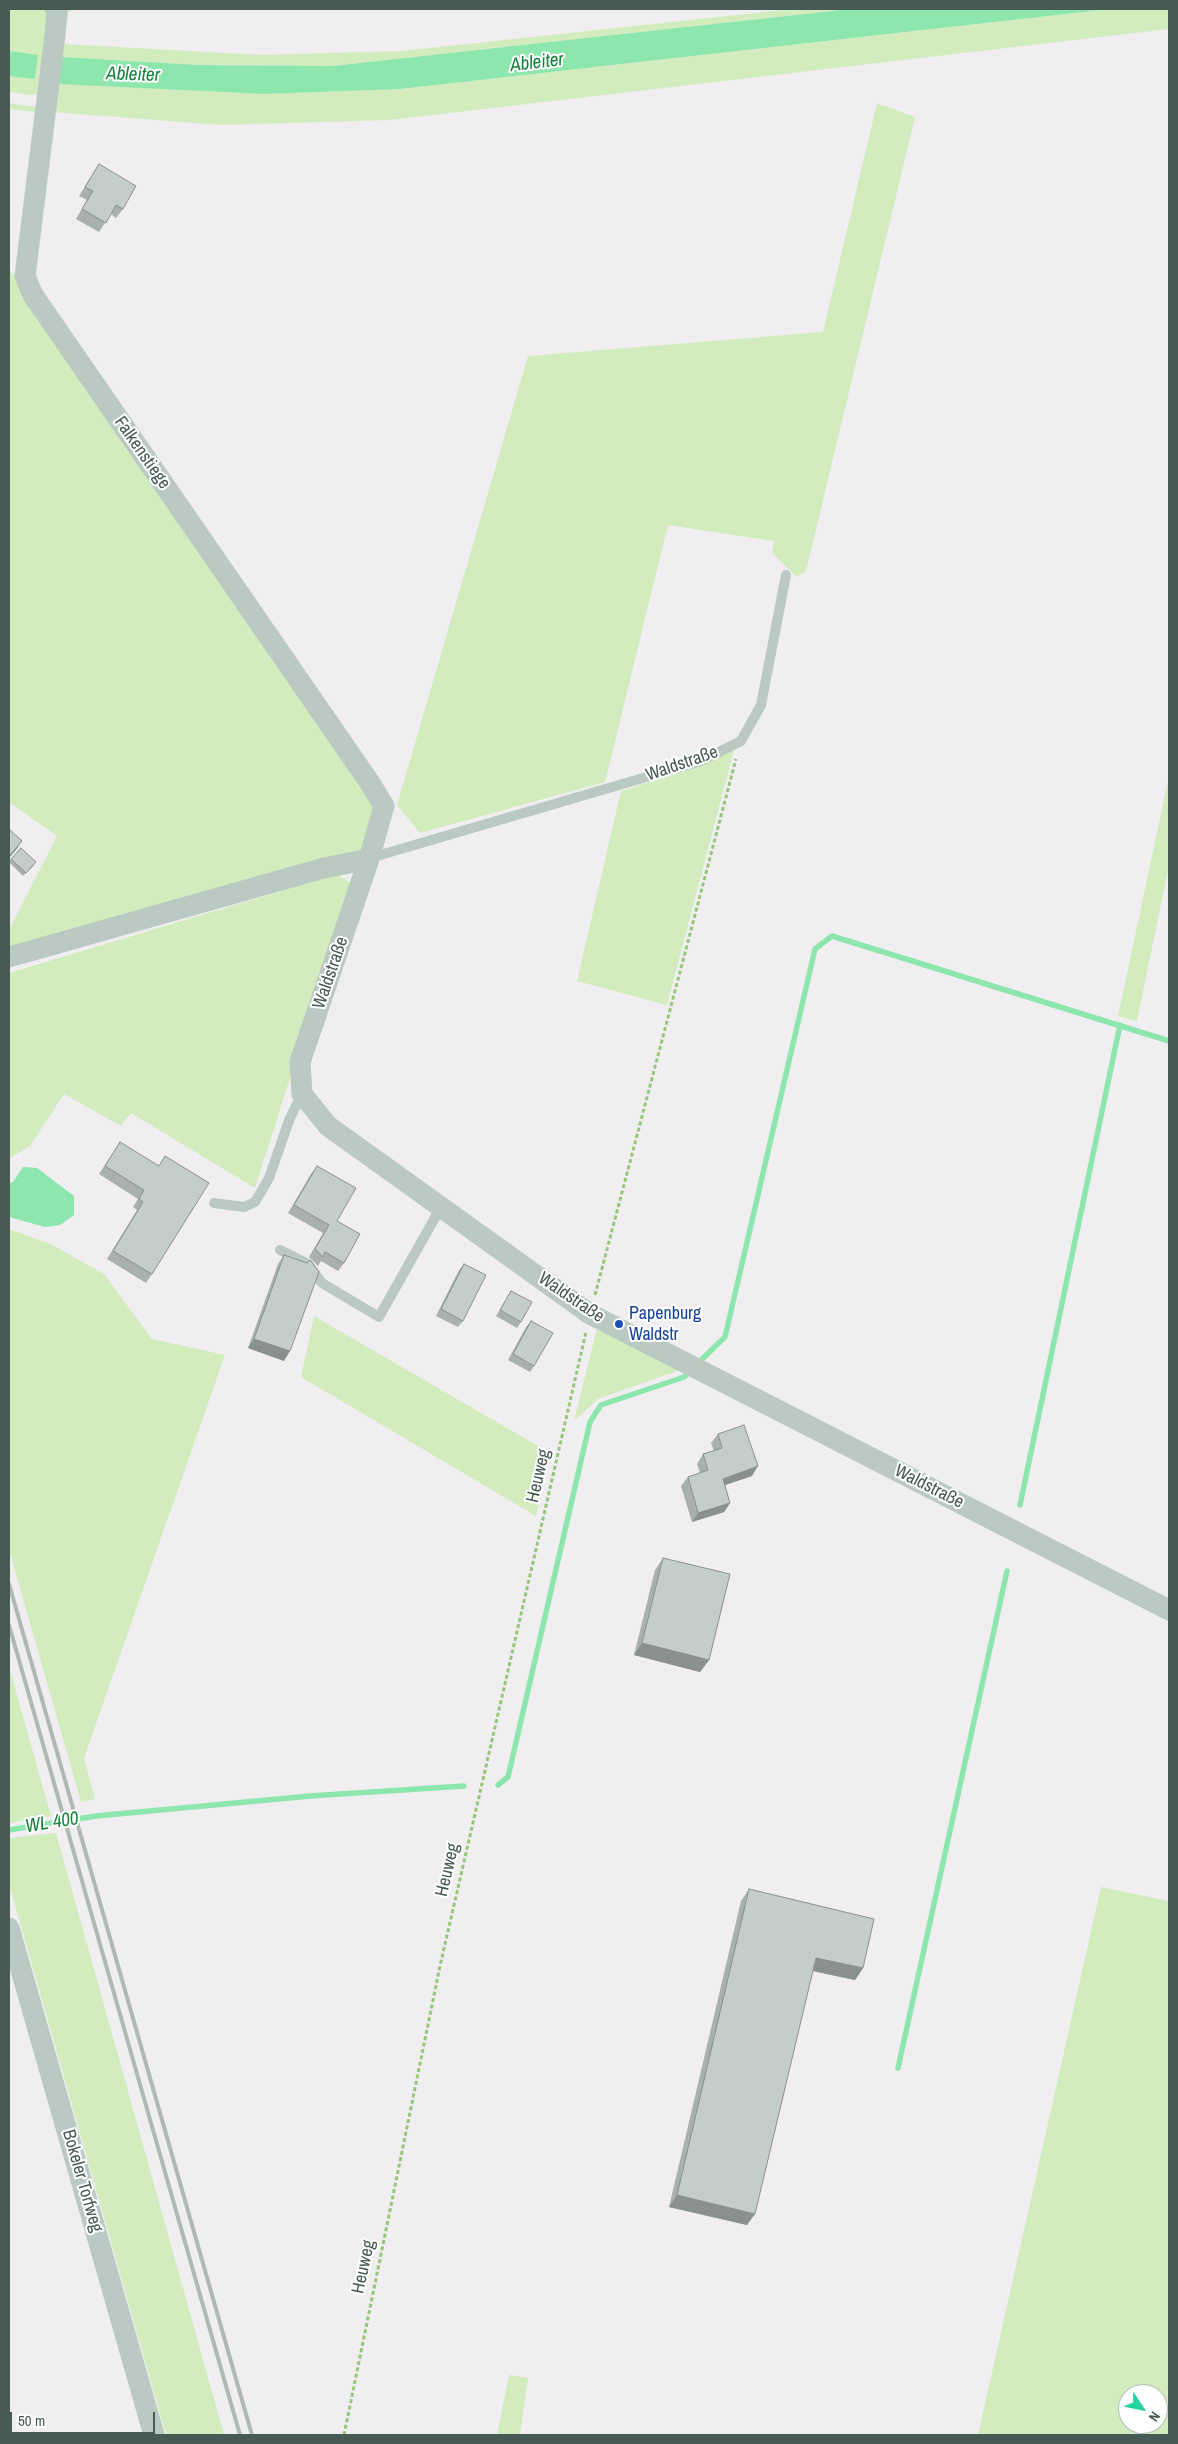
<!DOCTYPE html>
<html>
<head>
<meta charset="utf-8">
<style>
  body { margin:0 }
  #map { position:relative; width:1178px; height:2444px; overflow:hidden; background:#f0eef0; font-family:"Archivo Narrow",sans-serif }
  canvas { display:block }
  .frame { position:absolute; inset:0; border:10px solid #475a53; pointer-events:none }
  .north { position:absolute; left:1118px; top:2384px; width:50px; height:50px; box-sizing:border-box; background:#fff; border:1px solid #b5bdba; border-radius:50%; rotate:124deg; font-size:14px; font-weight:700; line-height:20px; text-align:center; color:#475a53 }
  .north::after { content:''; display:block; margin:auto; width:18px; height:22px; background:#23d4a1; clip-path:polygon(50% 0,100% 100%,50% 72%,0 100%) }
  .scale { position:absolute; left:10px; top:2412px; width:145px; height:22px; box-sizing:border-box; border:2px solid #475a53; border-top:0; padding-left:6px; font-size:15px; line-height:18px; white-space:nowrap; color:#475a53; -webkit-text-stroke:4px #fff; paint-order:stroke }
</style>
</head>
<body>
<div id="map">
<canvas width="1178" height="2444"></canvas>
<div class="frame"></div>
<div class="north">N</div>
<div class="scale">50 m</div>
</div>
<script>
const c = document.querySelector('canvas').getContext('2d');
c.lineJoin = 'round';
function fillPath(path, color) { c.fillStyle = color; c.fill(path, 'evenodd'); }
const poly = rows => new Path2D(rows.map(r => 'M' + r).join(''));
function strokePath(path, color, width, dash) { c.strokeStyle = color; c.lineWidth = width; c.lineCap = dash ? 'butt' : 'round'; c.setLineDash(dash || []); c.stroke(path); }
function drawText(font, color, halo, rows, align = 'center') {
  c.font = font + ' "Archivo Narrow",sans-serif'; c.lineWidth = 4; c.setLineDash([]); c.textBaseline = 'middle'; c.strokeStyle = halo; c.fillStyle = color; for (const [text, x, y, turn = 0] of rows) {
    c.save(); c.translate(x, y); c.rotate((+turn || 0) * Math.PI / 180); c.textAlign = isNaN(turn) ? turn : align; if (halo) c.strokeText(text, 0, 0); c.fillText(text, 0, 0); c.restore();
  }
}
fillPath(poly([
  [9,9,75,9,68,12,64,44,261,55,402,51,792,9,850,9,332,66,199,65,63,57,59,83,265,94,400,89,1110,9,1169,9,1169,29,390,120,221,125,52,112,38,94,29,95,9,92,9,76,35,79,38,56,9,51],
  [9,103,35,107,35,112,9,109],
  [877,103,915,117,806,571,797,577,772,553,774,541,668,525,605,782,420,833,397,805,528,356,823,332],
  [9,271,17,276,376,809,361,853,9,948,9,930,57,836,9,802],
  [734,750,667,1005,577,981,621,791,698,767],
  [1169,776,1169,865,1137,1021,1118,1016],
  [338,874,352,884,255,1188,131,1113,121,1126,64,1094,30,1146,9,1159,9,973],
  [9,1229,51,1244,104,1274,152,1339,225,1355,84,1758,95,1799,81,1802,9,1550],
  [314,1316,550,1453,536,1516,301,1377],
  [597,1328,680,1370,598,1399,574,1421],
  [9,1666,51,1816,9,1823],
  [56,1833,224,2435,166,2435,9,1884,9,1838],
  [1101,1887,1169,1901,1169,2435,978,2435],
  [1128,2394,1158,2394,1158,2424,1128,2424],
  [509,2375,528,2378,520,2435,497,2435]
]), '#d3ecbe');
fillPath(poly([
  [850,9,1110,9,400,89,265,94,59,84,62,57,199,65,332,66],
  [9,51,38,55,35,79,9,76],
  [23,1167,37,1168,74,1196,74,1215,60,1225,45,1227,9,1217,9,1183,13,1182]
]), '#8de6ad');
strokePath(poly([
  [698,1363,725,1337,815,949,832,936,1169,1041],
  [1020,1505,1120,1025],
  [498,1785,508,1777,590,1422,601,1405,684,1377,691,1370],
  [9,1830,96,1816,310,1796,464,1786],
  [898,2068,1007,1571]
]), '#8de6ad', 5.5);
strokePath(poly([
  [595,1295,736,759],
  [344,2435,440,1966,586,1332]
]), '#94c878', 3, [4, 2.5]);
strokePath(poly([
  [370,858,701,761,741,741,761,705,786,575],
  [214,1203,244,1207,255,1202,269,1178,290,1118,302,1094],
  [280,1250,308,1264,322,1283,379,1317,441,1207]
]), '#bacac3', 10);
strokePath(poly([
  [55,9,57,13,55,35,25,276,33,295,370,783,384,806,369,859,300,1062,302,1094,328,1126,590,1314,1169,1610],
  [9,957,324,868,369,859],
  [9,1928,154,2435]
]), '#bacac3', 21);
strokePath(poly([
  [9,1584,252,2435],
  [9,1625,240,2435]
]), '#b0b8b6', 4);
fillPath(poly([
  [99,164,123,209,116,218,111,214,99,232,76,219,87,200,79,196],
  [11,859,34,865,23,876,9,862],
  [120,1142,159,1166,165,1156,152,1274,146,1283,107,1259,137,1210,133,1207,138,1199,99,1174],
  [317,1166,337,1221,344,1263,338,1271,321,1261,318,1266,309,1257,323,1233,288,1213,311,1174],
  [284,1255,284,1361,248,1348,278,1264],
  [464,1264,463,1321,458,1327,436,1316,459,1270],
  [511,1291,521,1322,517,1328,496,1316],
  [531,1321,534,1366,530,1372,508,1360,526,1327],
  [718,1434,752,1476,725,1485,730,1503,724,1512,692,1522,681,1486,688,1477,700,1473,697,1464,703,1454,714,1451,711,1443],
  [663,1558,709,1660,700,1672,634,1655,655,1570],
  [749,1889,863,1968,855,1980,813,1971,747,2225,669,2207,741,1901]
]), '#a9b0af');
fillPath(poly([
  [22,841,16,850,9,858,9,856],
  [254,1339,290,1351,284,1361,248,1348],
  [758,1466,752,1476,716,1488,723,1479],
  [730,1503,724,1512,692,1522,698,1513],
  [642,1643,709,1660,700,1672,634,1655],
  [816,1958,863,1968,855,1980,808,1970],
  [677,2195,755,2214,747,2225,669,2207]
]), '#8a908f');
const building = poly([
  [99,164,136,186,123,209,116,205,106,223,82,209,93,191,85,187,99,164],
  [9,829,22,841,9,856,9,829],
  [21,848,36,862,26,873,11,859,21,848],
  [120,1142,159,1166,165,1156,209,1183,152,1274,113,1251,143,1202,139,1199,144,1190,105,1166,120,1142],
  [317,1166,356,1188,337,1221,360,1234,344,1263,325,1252,323,1257,315,1249,329,1225,294,1205,317,1166],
  [284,1255,307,1263,310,1260,319,1272,290,1351,254,1339,284,1255],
  [464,1264,486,1275,463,1321,441,1309,464,1264],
  [511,1291,532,1302,521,1322,500,1310,511,1291],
  [531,1321,553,1333,534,1366,513,1354,531,1321],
  [744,1425,758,1466,723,1479,730,1503,698,1513,688,1477,708,1470,703,1454,722,1448,718,1434,744,1425],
  [663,1558,730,1574,709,1660,642,1643,663,1558],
  [749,1889,874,1919,863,1968,816,1958,755,2214,677,2195,749,1889]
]);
fillPath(building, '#c5cdcc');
strokePath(building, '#8a908f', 1);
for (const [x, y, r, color] of [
  [619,1324,5,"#1a4fb4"]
]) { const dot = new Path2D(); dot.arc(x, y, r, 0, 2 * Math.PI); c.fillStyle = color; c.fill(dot); strokePath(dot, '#fff', 2); }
drawText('18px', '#475a53', '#fff', [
  ["Falkenstiege",142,453,55],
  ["Waldstraße",682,764,-19],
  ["Waldstraße",331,973,-71],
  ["Waldstraße",571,1298,34],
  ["Heuweg",539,1476,-77],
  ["Waldstraße",929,1487,27],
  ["Heuweg",448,1870,-77],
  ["Bokeler Torfweg",82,2181,74],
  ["Heuweg",364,2267,-78]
]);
drawText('18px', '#164399', '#fff', [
  ["Papenburg",629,1314],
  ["Waldstr",629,1335]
], 'left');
drawText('italic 19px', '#13833b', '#fff', [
  ["Ableiter",537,63,-7],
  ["Ableiter",133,75,2],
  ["WL 400",52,1823,-9]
]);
</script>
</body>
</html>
